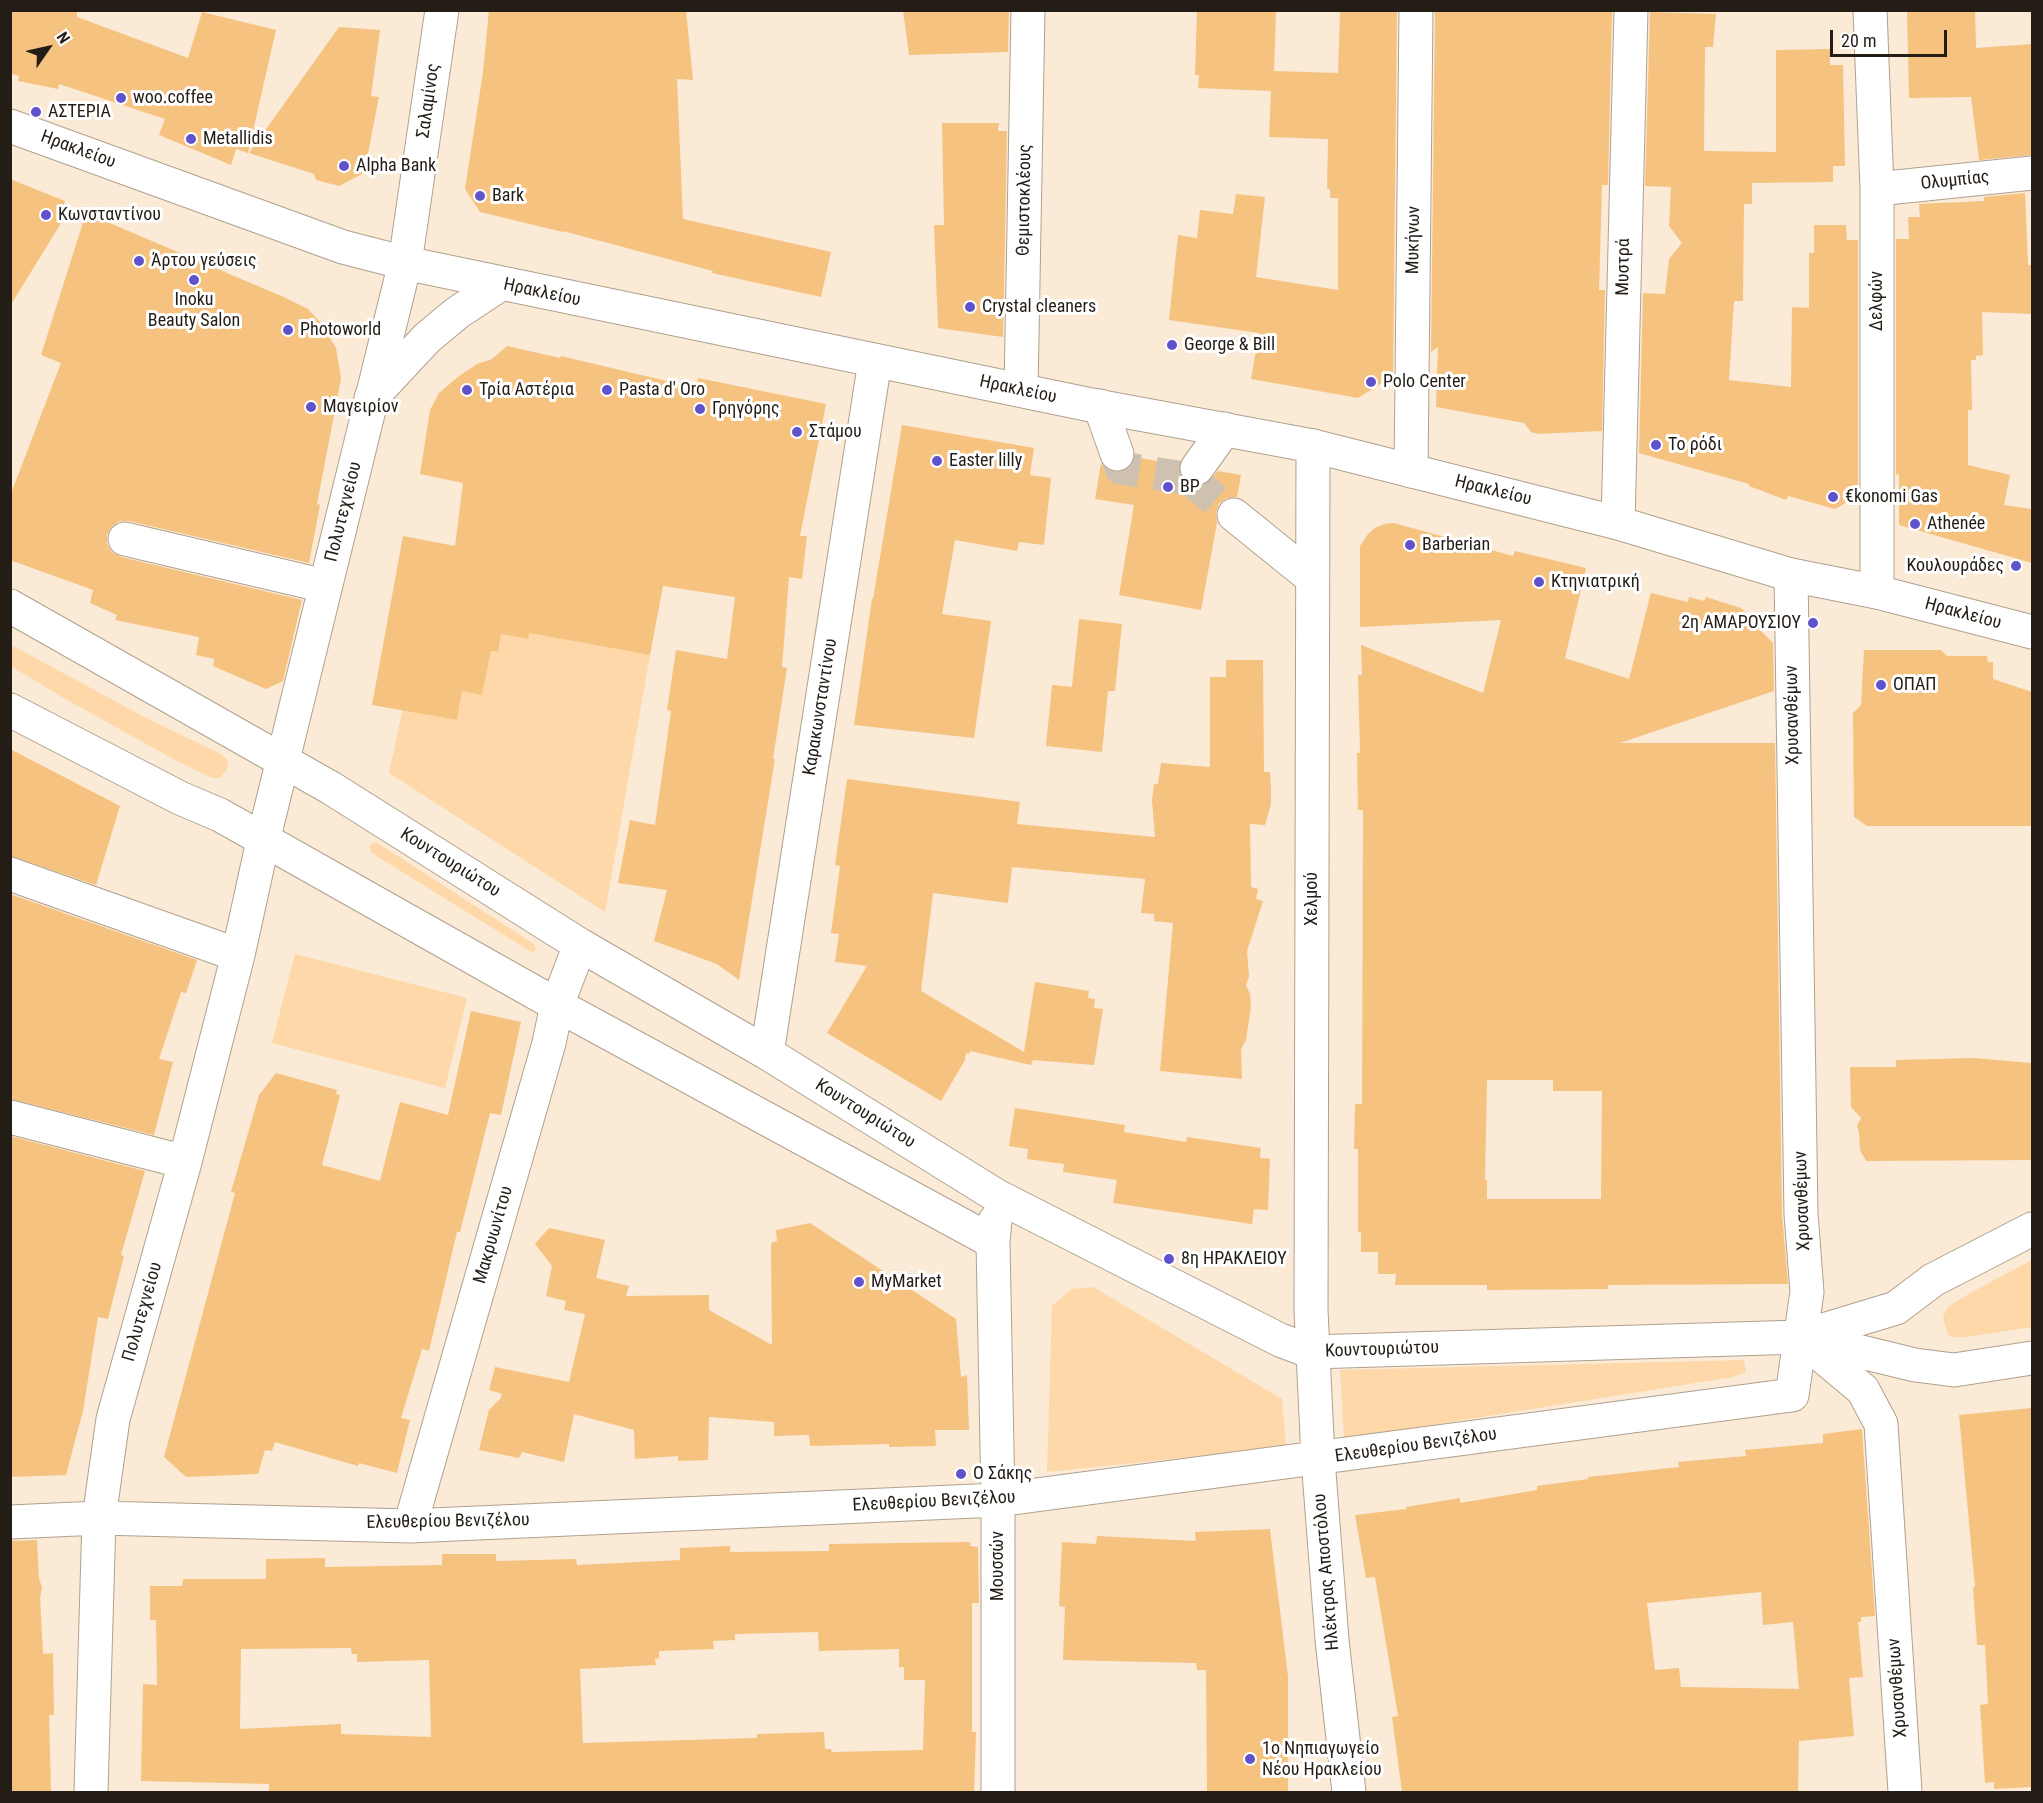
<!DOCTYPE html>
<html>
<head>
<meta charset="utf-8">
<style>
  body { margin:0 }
  #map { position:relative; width:2043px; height:1803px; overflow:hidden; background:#faead6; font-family:"Roboto Condensed",sans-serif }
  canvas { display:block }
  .frame { position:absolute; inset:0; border:12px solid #231d16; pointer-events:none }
  .north { position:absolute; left:18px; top:18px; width:60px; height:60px; -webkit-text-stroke:4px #fff; paint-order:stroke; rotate:56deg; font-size:16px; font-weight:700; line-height:24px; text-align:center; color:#231d16 }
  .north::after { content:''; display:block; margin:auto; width:21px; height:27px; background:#231d16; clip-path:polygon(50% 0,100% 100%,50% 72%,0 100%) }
  .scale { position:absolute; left:1830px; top:30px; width:117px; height:27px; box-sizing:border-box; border:3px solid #231d16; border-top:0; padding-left:8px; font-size:18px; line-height:21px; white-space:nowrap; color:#231d16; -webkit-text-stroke:4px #fff; paint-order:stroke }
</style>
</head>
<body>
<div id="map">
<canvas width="2043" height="1803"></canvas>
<div class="frame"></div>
<div class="north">N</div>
<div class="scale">20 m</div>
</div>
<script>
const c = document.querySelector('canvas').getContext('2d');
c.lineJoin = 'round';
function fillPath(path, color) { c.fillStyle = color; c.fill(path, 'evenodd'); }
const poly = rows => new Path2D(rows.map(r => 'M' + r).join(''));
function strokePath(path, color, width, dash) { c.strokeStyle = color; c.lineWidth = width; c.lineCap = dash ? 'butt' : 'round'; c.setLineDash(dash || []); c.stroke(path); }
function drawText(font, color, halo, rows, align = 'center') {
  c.font = font + ' "Roboto Condensed",sans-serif'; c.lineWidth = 6; c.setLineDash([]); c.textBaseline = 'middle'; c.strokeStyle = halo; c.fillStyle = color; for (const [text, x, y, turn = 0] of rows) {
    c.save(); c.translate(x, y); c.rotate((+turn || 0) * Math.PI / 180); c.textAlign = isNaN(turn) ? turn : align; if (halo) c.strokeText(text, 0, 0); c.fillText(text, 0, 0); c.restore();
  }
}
fillPath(poly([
  [529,633,650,655,605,912,389,773,404,703,428,715,457,720,462,691,482,695,491,651,498,652,501,634,527,639],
  [13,646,150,720,221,754,228,760,227,769,220,778,212,778,175,760,62,697,11,666,11,649],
  [376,842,534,944,536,949,533,952,525,948,378,857,370,851,370,845],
  [295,954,467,998,445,1088,272,1043],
  [2032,1260,2032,1327,1966,1337,1951,1337,1947,1332,1943,1317,1948,1307,1970,1293],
  [1093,1287,1282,1399,1286,1447,1047,1472,1052,1306,1071,1289],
  [1744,1360,1746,1372,1733,1377,1344,1439,1340,1370]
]), '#fed8a8');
fillPath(poly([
  [10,10,77,10,77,17,188,58,202,12,276,30,248,153,236,149,231,165,159,135,165,119,59,84,58,89,18,81,19,76,10,73],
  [489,10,686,10,693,80,677,79,683,219,831,252,821,297,712,273,713,271,563,231,563,232,480,212,465,189,483,72],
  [903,10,1009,10,1008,52,909,55],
  [1197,10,1276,10,1274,71,1338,73,1340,10,1397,10,1393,376,1358,398,1251,379,1259,333,1169,320,1178,235,1197,238,1200,210,1233,214,1236,194,1265,197,1256,277,1338,290,1338,198,1330,198,1330,189,1327,189,1328,139,1269,137,1271,91,1198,88,1199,75,1195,75],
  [1435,10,1612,10,1608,185,1602,185,1599,290,1605,290,1602,431,1538,434,1531,432,1524,423,1436,407,1438,347,1431,352],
  [1907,10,1975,10,1976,48,2032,44,2032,155,1979,160,1971,97,1909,98],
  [1650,12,1716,14,1713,47,1705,47,1704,151,1776,152,1776,50,1830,49,1830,65,1843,65,1845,166,1833,166,1833,182,1752,183,1752,204,1744,204,1743,301,1734,301,1729,380,1791,387,1792,307,1809,308,1809,253,1814,253,1814,225,1846,225,1847,240,1858,240,1858,496,1835,509,1788,496,1786,500,1749,486,1749,484,1639,453,1643,293,1665,294,1669,259,1682,243,1669,226,1671,187,1645,186],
  [339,27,380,30,371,96,379,97,364,173,339,186,316,180,314,174,249,153],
  [942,123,999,123,998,131,1007,131,1003,337,938,328,934,225,944,225],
  [10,179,65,201,64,204,71,207,10,306],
  [2025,193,2028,265,2032,265,2032,314,1982,312,1983,355,1976,356,1976,360,1971,360,1972,410,1968,410,1968,465,2010,475,2004,505,2032,509,2032,563,1899,525,1899,474,1896,475,1896,239,1909,239,1908,217,1920,217,1919,204,1984,201,1984,197],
  [86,213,286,298,308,309,321,323,336,348,341,379,317,504,320,505,309,563,129,521,120,521,112,526,107,535,107,544,112,552,121,557,302,600,283,681,266,689,213,666,214,659,196,655,199,637,115,620,117,615,90,603,93,590,10,560,10,496,61,363,41,355],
  [507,346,560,358,561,356,696,388,698,378,826,404,800,536,807,536,802,579,789,577,782,667,787,668,773,759,775,759,739,980,717,964,654,941,667,890,618,883,630,820,655,825,671,711,667,710,676,650,727,659,735,597,663,586,650,655,529,633,528,639,501,634,498,652,491,651,482,695,462,691,457,720,372,705,403,536,455,546,463,483,420,474,430,410,439,393,459,376,477,364,492,359],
  [902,425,1034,448,1030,475,1051,478,1044,545,1019,542,1017,551,955,540,942,614,991,621,974,738,854,725,872,598,873,599],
  [1135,457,1179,465,1180,476,1186,483,1195,487,1205,485,1218,471,1241,475,1237,497,1227,498,1219,504,1216,512,1217,523,1201,610,1119,595,1134,505,1095,499,1101,463,1105,469,1113,472,1123,472,1131,467],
  [1394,523,1513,556,1515,551,1586,568,1565,658,1629,679,1651,593,1688,602,1689,597,1704,601,1706,597,1741,608,1757,622,1755,625,1773,643,1774,691,1620,743,1775,743,1782,1214,1788,1284,1608,1285,1608,1289,1487,1290,1487,1285,1395,1285,1396,1274,1378,1274,1378,1252,1361,1252,1361,1232,1358,1232,1358,1149,1354,1149,1355,1104,1362,1104,1363,810,1358,810,1357,753,1360,753,1358,675,1362,675,1361,645,1483,693,1501,620,1360,627,1360,546,1368,534,1375,528,1384,524],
  [1487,1080,1553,1080,1553,1091,1602,1091,1601,1199,1487,1199,1487,1180,1485,1180],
  [1079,619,1122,624,1115,691,1108,691,1102,752,1046,746,1052,685,1072,687],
  [1864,650,1941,650,1947,656,1987,656,1988,662,1993,662,1993,679,2032,692,2032,826,1867,826,1854,817,1853,713,1861,705],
  [1226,660,1263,660,1264,772,1270,772,1271,789,1271,804,1265,825,1250,824,1251,887,1258,889,1256,899,1263,901,1247,951,1249,977,1246,985,1250,994,1251,1006,1246,1040,1241,1049,1242,1079,1160,1071,1173,923,1154,921,1154,914,1141,913,1145,879,1012,867,1008,903,933,893,921,991,1024,1052,1035,982,1089,991,1088,998,1095,999,1094,1008,1103,1009,1094,1065,1033,1060,1031,1065,970,1051,969,1054,966,1053,965,1060,941,1101,827,1033,867,966,835,962,839,934,831,933,840,866,835,865,847,779,1020,802,1017,824,1155,837,1152,800,1154,784,1158,784,1161,763,1210,767,1210,677,1226,677],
  [10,749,120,806,96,885,10,856],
  [10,894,197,960,186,993,181,992,159,1059,173,1062,154,1135,10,1099],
  [471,1011,521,1022,501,1115,490,1113,460,1232,457,1232,429,1351,422,1349,401,1418,410,1420,397,1473,359,1463,358,1466,275,1442,272,1451,265,1450,258,1474,186,1477,164,1457,235,1193,231,1192,259,1095,276,1073,337,1090,336,1094,340,1095,322,1165,380,1181,400,1102,448,1115],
  [1974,1058,2032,1063,2032,1160,1866,1161,1860,1150,1859,1133,1857,1126,1861,1118,1851,1107,1850,1067,1896,1067,1896,1060],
  [1015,1108,1125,1125,1124,1132,1186,1142,1187,1137,1261,1148,1260,1158,1270,1159,1268,1210,1254,1209,1252,1224,1113,1203,1117,1180,1063,1172,1064,1164,1027,1159,1028,1149,1009,1146],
  [10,1136,145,1171,121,1255,124,1256,108,1319,98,1317,83,1411,66,1475,10,1477],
  [810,1223,956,1319,961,1377,967,1375,969,1430,935,1430,936,1446,889,1447,889,1444,810,1446,809,1435,774,1436,774,1422,709,1417,708,1460,678,1461,678,1456,635,1459,634,1430,574,1414,564,1462,522,1452,519,1458,479,1450,489,1410,500,1399,502,1394,489,1390,495,1367,569,1382,585,1314,564,1310,566,1301,546,1296,552,1266,535,1244,549,1228,605,1240,596,1278,629,1286,626,1296,709,1295,709,1310,772,1345,771,1243,777,1241,776,1230],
  [2032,1408,2032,1787,1994,1789,1994,1782,1985,1783,1980,1705,1988,1704,1985,1645,1977,1645,1973,1587,1975,1587,1959,1415],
  [1862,1429,1875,1616,1861,1617,1861,1622,1858,1622,1863,1677,1849,1678,1854,1736,1799,1741,1798,1792,1402,1792,1392,1717,1398,1716,1375,1577,1366,1578,1355,1515,1406,1509,1406,1507,1460,1498,1460,1503,1537,1490,1537,1486,1588,1479,1588,1477,1679,1467,1678,1462,1746,1456,1745,1450,1823,1443,1823,1434],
  [1761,1592,1763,1625,1793,1622,1799,1689,1681,1687,1679,1668,1655,1670,1647,1603],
  [1270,1529,1288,1676,1288,1792,1207,1792,1206,1670,1197,1670,1196,1663,1063,1660,1065,1607,1059,1606,1062,1542,1096,1544,1097,1536,1196,1541,1195,1532],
  [37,1540,39,1578,42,1588,40,1597,43,1654,53,1653,54,1715,49,1715,51,1792,10,1792,10,1541],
  [970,1542,970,1546,978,1547,979,1603,972,1603,972,1732,976,1732,974,1792,269,1792,269,1784,141,1781,143,1684,157,1685,156,1620,150,1620,150,1586,182,1586,183,1579,266,1579,266,1559,325,1558,325,1567,442,1565,442,1554,496,1554,496,1561,576,1559,577,1565,680,1560,680,1548,730,1546,730,1552,829,1551,829,1544],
  [818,1632,819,1651,899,1649,899,1667,904,1667,904,1680,925,1680,923,1750,832,1752,831,1749,825,1749,824,1732,757,1734,757,1738,583,1743,580,1669,656,1665,655,1659,659,1658,659,1651,714,1649,713,1641,735,1640,735,1634],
  [351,1648,352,1654,357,1654,357,1662,429,1660,431,1737,341,1734,341,1724,240,1729,241,1649]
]), '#f6c27f');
strokePath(poly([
  [1117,454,1121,468,1190,479,1197,468],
  [1190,479,1234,515]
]), '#cfc1b0', 33, [33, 16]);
const minor = poly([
  [1870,10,1877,189,1877,592],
  [1877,189,2032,173],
  [1021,390,1028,10],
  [1100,406,1117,454],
  [1313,446,1311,1310,1318,1459,1332,1640,1349,1792],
  [1197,468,1225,429],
  [1411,471,1416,10],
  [1234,515,1312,578],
  [1618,523,1631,10],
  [125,539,325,586],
  [10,606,331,788,580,945,767,1053,997,1196,1280,1340,1312,1352,1800,1337,1896,1308,1933,1280,2032,1229],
  [10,710,180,798,220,815,557,1005,993,1242],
  [10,874,238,955],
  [767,1053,875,361],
  [10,1117,185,1162],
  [995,1221,993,1242,998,1500,998,1792],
  [1800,1337,1863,1390,1881,1424,1905,1792],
  [1808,1339,1915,1365,1954,1370,2032,1358],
  [10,1522,99,1518,410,1526,998,1500,1792,1395,1807,1292,1801,1214,1791,575],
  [410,1526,549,1043,557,1005,580,945],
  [91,1792,99,1518,113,1419,185,1162,238,955,263,841,405,263,442,10]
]);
const major = poly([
  [10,126,343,247,405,263,1091,405,1313,446,1618,523,1791,575,1877,592,2032,632],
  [371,398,427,338,457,313,501,284]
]);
strokePath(minor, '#b0a18e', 35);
strokePath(major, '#b0a18e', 35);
strokePath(minor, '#fff', 33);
strokePath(major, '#fff', 33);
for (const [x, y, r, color] of [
  [121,98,6,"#5f52cb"],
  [36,112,6,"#5f52cb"],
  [191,139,6,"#5f52cb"],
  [344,166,6,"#5f52cb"],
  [480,196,6,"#5f52cb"],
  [46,215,6,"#5f52cb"],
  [139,261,6,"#5f52cb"],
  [194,280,6,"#5f52cb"],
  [970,307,6,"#5f52cb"],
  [288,330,6,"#5f52cb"],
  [1172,345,6,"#5f52cb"],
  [1371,382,6,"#5f52cb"],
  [467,390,6,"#5f52cb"],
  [607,390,6,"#5f52cb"],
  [311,407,6,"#5f52cb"],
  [700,409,6,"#5f52cb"],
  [797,432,6,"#5f52cb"],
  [1656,445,6,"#5f52cb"],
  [937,461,6,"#5f52cb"],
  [1168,487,6,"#5f52cb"],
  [1833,497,6,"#5f52cb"],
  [1915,524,6,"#5f52cb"],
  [1410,545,6,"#5f52cb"],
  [2016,566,6,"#5f52cb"],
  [1539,582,6,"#5f52cb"],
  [1813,623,6,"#5f52cb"],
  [1881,685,6,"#5f52cb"],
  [1169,1259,6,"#5f52cb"],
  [859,1282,6,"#5f52cb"],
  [961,1474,6,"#5f52cb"],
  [1250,1759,6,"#5f52cb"]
]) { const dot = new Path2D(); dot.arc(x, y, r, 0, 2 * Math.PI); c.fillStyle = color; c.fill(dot); strokePath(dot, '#fff', 2); }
drawText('18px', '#231d16', '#fff', [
  ["woo.coffee",133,98],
  ["ΑΣΤΕΡΙΑ",48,112],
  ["Metallidis",203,139],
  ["Alpha Bank",356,166],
  ["Bark",492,196],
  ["Κωνσταντίνου",58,215],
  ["Άρτου γεύσεις",151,261],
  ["Inoku",194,300,"center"],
  ["Beauty Salon",194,321,"center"],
  ["Crystal cleaners",982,307],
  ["Photoworld",300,330],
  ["George & Bill",1184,345],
  ["Polo Center",1383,382],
  ["Τρία Αστέρια",479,390],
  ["Pasta d' Oro",619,390],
  ["Μαγειρίον",323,407],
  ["Γρηγόρης",712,409],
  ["Στάμου",809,432],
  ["Το ρόδι",1668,445],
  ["Easter lilly",949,461],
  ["BP",1180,487],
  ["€konomi Gas",1845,497],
  ["Athenée",1927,524],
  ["Barberian",1422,545],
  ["Κουλουράδες",2004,566,"right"],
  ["Κτηνιατρική",1551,582],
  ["2η ΑΜΑΡΟΥΣΙΟΥ",1801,623,"right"],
  ["ΟΠΑΠ",1893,685],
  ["8η ΗΡΑΚΛΕΙΟΥ",1181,1259],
  ["MyMarket",871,1282],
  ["Ο Σάκης",973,1474],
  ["1ο Νηπιαγωγείο",1262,1749],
  ["Νέου Ηρακλείου",1262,1770]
], 'left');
drawText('18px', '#231d16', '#fff', [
  ["Σαλαμίνος",429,101,-82],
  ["Ηρακλείου",78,150,20],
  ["Ολυμπίας",1955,181,-6],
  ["Θεμιστοκλέους",1025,200,-89],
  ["Μυκήνων",1414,240,-89],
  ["Μυστρά",1624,267,-89],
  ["Ηρακλείου",542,293,12],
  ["Δελφών",1877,301,-90],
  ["Ηρακλείου",1018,390,12],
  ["Ηρακλείου",1493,491,14],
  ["Πολυτεχνείου",344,512,-76],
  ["Ηρακλείου",1963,614,15],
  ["Καρακωνσταντίνου",821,707,-81],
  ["Χρυσανθέμων",1793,715,-91],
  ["Κουντουριώτου",450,863,32],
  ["Χελμού",1312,899,-90],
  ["Κουντουριώτου",865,1114,32],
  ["Χρυσανθέμων",1803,1201,-92],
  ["Μακρυωνίτου",494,1235,-74],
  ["Πολυτεχνείου",143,1312,-74],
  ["Κουντουριώτου",1382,1350,-2],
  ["Ελευθερίου Βενιζέλου",1416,1446,-8],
  ["Ελευθερίου Βενιζέλου",934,1502,-3],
  ["Ελευθερίου Βενιζέλου",448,1522,-1],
  ["Μουσσών",998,1566,-90],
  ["Ηλέκτρας Αποστόλου",1327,1572,-95],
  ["Χρυσανθέμων",1898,1688,-94]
]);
</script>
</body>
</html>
